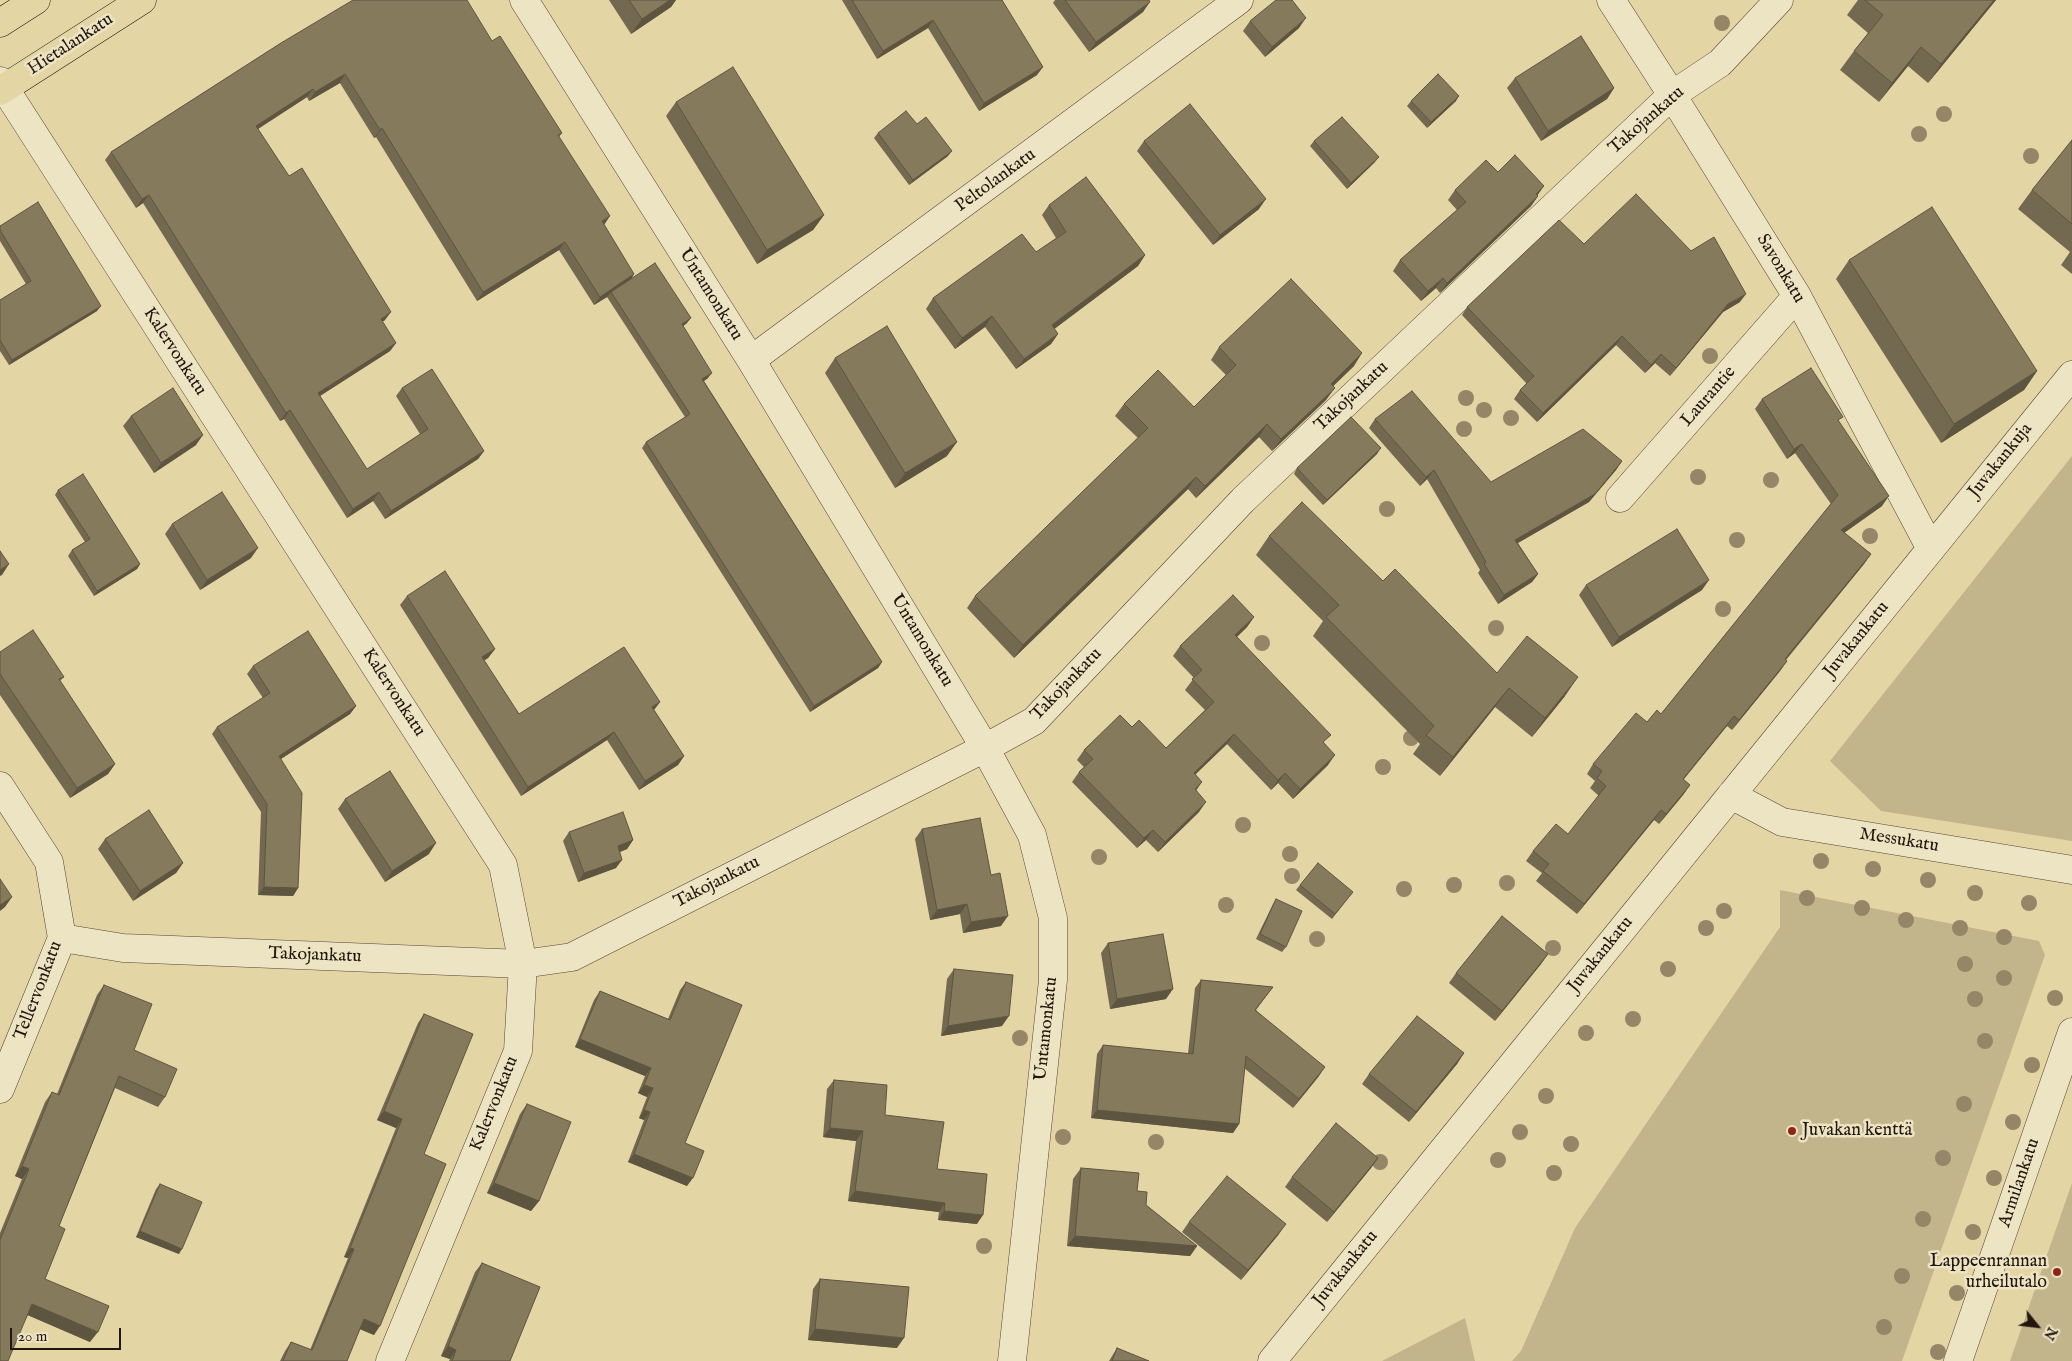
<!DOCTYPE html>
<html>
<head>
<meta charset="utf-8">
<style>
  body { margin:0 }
  #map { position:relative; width:2072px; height:1361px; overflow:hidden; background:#e4d5a5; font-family:"IM FELL English",serif }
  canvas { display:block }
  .north { position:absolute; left:2012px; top:1301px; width:50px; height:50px; -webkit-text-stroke:4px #ede4c4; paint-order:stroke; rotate:119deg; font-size:14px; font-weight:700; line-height:20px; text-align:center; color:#21170e }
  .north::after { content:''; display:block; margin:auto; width:18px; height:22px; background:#21170e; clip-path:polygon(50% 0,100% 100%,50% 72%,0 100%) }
  .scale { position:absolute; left:10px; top:1328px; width:111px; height:22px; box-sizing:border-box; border:2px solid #21170e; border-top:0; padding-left:6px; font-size:15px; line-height:18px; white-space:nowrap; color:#21170e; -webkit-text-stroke:4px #ede4c4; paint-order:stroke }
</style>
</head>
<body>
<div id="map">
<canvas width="2072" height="1361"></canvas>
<div class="north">N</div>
<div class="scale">20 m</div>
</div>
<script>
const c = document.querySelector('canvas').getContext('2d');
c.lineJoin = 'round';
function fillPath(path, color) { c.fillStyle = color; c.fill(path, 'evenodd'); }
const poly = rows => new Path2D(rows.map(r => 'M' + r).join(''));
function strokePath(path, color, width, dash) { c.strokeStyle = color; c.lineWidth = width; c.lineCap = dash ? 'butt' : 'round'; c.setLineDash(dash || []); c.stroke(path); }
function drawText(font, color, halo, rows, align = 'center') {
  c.font = font + ' "IM FELL English",serif'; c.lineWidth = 5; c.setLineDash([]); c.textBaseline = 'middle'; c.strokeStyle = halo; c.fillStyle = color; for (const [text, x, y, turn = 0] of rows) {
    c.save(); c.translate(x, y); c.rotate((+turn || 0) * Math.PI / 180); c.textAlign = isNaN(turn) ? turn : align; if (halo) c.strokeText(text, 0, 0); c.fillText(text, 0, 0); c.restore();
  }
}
fillPath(poly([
  [2072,456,2072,841,1881,811,1830,761],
  [1780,890,2039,941,2045,955,1902,1361,1512,1361,1521,1351,1575,1228,1780,927],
  [2072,1183,2072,1361,2010,1361],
  [1465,1318,1475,1361,1382,1361]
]), '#c3b58b');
const minor = poly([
  [524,0,751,360,985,748,1032,835,1053,918,1053,980,1012,1361],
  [1611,0,1672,95,1797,296,1931,549],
  [0,81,503,865,523,964,518,1051,390,1361],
  [751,360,1239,0],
  [1620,498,1797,296],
  [0,786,49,862,62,938,0,1089],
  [1731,795,1782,822,2072,870],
  [62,938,123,948,523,964,572,957,985,748,1034,721,1243,500,1672,95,1720,63,1779,0],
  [1272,1361,2072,375],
  [1958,1361,2072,1032]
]);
const major = poly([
  [0,23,36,0],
  [0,91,142,0]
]);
strokePath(minor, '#524634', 29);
strokePath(major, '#21170e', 29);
strokePath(minor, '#ede4c4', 28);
strokePath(major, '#e4d5a5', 28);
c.fillStyle = '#948667';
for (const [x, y] of [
  [1722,23],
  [1944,114],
  [1919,134],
  [2031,156],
  [1710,356],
  [1466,398],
  [1484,410],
  [1511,418],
  [1464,429],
  [1698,477],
  [1771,480],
  [1387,509],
  [1870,536],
  [1737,540],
  [1723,609],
  [1496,628],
  [1262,643],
  [1411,738],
  [1383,767],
  [1243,825],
  [1290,854],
  [1099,857],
  [1821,861],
  [1873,869],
  [1292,876],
  [1928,880],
  [1507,883],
  [1454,885],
  [1404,889],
  [1975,893],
  [1807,898],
  [2029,903],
  [1226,905],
  [1862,908],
  [1724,911],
  [1906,920],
  [1706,928],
  [1960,928],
  [2004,937],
  [1317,939],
  [1553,948],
  [1965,964],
  [1668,969],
  [2004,978],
  [2055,998],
  [1975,999],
  [1633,1019],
  [1586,1033],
  [1020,1038],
  [1985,1041],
  [2032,1065],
  [1546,1096],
  [1964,1104],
  [2013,1122],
  [1520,1132],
  [1063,1137],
  [1156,1142],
  [1571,1144],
  [1943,1158],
  [1498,1160],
  [1380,1162],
  [1554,1173],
  [1994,1178],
  [1923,1219],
  [1973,1232],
  [984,1246],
  [1902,1276],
  [1957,1293],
  [1884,1327],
  [1938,1352]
]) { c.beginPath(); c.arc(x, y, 8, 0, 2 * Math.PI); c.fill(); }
fillPath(poly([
  [609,0,676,0,671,7,631,34],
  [842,0,1002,0,1037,75,979,111,928,28,877,59],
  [1055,0,1149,0,1143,12,1089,52,1053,3],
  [1858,0,1996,0,1928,83,1908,66,1879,102,1840,70,1854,51,1868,33,1847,15],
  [1250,21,1299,28,1265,57,1243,31],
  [492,41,562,133,559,137,604,225,634,274,632,278,687,323,683,326,708,378,704,381,882,662,878,668,810,712,642,448,646,442,685,417,607,297,594,305,559,250,477,301,376,137,374,138,340,83,309,101,307,97,258,129,289,176,385,320,382,322,396,343,390,351,320,396,367,469,420,434,396,396,402,388,484,451,478,459,385,519,373,501,347,518,284,419,280,421,143,203,136,208,105,160,111,152,281,43],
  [1515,78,1614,88,1607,99,1541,141,1507,88],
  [1411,101,1456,101,1427,128,1407,106],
  [676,102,824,215,813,230,757,264,666,116],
  [917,124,948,156,909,185,874,138,878,133],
  [2072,140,2072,274,2061,265,2070,252,2018,209,2032,190],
  [1144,141,1259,209,1213,245,1137,151],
  [1314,141,1375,162,1347,189,1310,146],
  [1498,172,1538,196,1531,206,1440,293,1436,288,1421,301,1393,271,1400,260,1457,210,1448,200,1455,190],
  [1049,205,1145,255,1138,266,1054,329,1058,334,1051,344,1016,369,985,327,955,349,926,309,933,298,1036,252,1056,238,1042,215],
  [0,226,97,311,9,365,0,351,0,300,26,284,0,241],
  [1584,244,1691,251,1740,302,1723,312,1670,376,1655,363,1645,373,1616,345,1537,422,1514,399,1520,390,1527,384,1462,315,1467,307],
  [1849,260,2037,371,2024,390,1941,443,1836,279],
  [1219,347,1354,366,1333,386,1326,400,1272,451,1259,437,1196,498,1188,489,1014,658,967,608,975,596,1138,438,1115,416,1124,404,1194,407,1226,375,1211,360],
  [835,358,947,456,895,488,825,373],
  [1762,399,1839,422,1882,506,1844,533,1871,554,1864,564,1786,660,1787,661,1780,671,1732,730,1727,726,1683,779,1690,785,1683,795,1659,824,1654,820,1577,914,1536,881,1542,873,1526,861,1533,851,1568,834,1599,796,1590,788,1595,781,1587,774,1593,764,1647,722,1661,714,1831,504,1795,453,1787,459,1755,409],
  [131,416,196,445,154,473,123,426],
  [1375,419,1491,482,1622,461,1616,470,1589,502,1518,543,1538,574,1532,582,1498,604,1478,573,1480,570,1427,479,1420,486,1369,428],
  [1377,454,1323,505,1294,474,1297,468],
  [58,490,140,564,137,569,94,596,68,556,72,550,85,542,55,495],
  [172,524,251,558,200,590,165,534],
  [1269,536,1383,581,1497,673,1565,696,1532,737,1495,707,1440,776,1413,754,1420,744,1313,636,1323,621,1256,555],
  [1586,585,1702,590,1612,647,1579,595],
  [407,596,495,649,488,658,484,660,519,714,660,702,654,710,684,756,678,765,639,790,607,740,521,796,400,605],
  [1254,617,1247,627,1237,637,1325,744,1328,765,1293,799,1278,783,1271,790,1227,744,1195,775,1202,782,1196,791,1199,812,1158,852,1146,840,1137,848,1072,782,1079,772,1084,767,1077,760,1084,750,1132,727,1166,748,1205,710,1185,690,1194,678,1173,656,1180,646],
  [0,652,64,677,60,681,115,764,108,774,70,798,0,695],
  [253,666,356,706,350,714,281,759,298,888,293,896,258,895,261,812,212,734,217,727,263,698,247,674],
  [345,799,429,854,385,882,338,809],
  [922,829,1001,926,963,933,960,914,930,920,915,839],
  [569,832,633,840,627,849,620,852,616,868,578,882,563,841],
  [105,839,183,863,176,873,133,901,98,849],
  [1300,885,1353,892,1332,919,1296,890],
  [1276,899,1286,947,1282,952,1256,939,1273,904],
  [1108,943,1166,999,1110,1009,1101,953],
  [1548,954,1541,964,1495,1021,1449,983,1456,973],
  [954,969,1002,1026,941,1036,947,979],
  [1201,980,1273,987,1256,1010,1319,1076,1293,1108,1244,1068,1239,1124,1233,1133,1091,1118,1097,1054,1103,1045,1188,1054,1195,988],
  [686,982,685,1143,687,1186,628,1162,644,1120,639,1118,647,1097,638,1093,645,1076,575,1047,594,1000,600,991,668,1019,680,990],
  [104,985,134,1050,165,1097,158,1107,115,1088,59,1226,45,1279,90,1342,28,1315,0,1361,0,1233,22,1179,15,1176,45,1102,52,1092,57,1094,97,995],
  [424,1014,424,1154,374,1335,360,1329,347,1361,280,1361,285,1351,291,1342,310,1350,348,1258,344,1257,396,1128,377,1120,418,1023],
  [1464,1053,1457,1064,1409,1122,1362,1084,1369,1074],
  [834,1080,885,1115,937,1169,977,1224,938,1220,939,1212,848,1201,856,1141,823,1137,827,1089],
  [527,1104,539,1201,531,1211,487,1193,520,1114],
  [1378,1158,1371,1168,1327,1222,1285,1187,1292,1177],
  [1081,1168,1146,1205,1197,1246,1190,1256,1067,1246,1073,1179],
  [160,1184,179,1254,136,1237,156,1189],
  [1189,1222,1279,1234,1241,1280,1182,1232],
  [482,1263,510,1361,449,1361,450,1359,441,1356,475,1272],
  [820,1279,897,1348,808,1340,813,1289],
  [1117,1348,1149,1361,1109,1361]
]), '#736950');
fillPath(poly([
  [670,0,676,0,671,7,631,34,642,19],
  [1994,0,1996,0,1928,83,1941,64],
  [1150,2,1143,12,1089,52,1096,42],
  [1306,18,1299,28,1265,57,1272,47],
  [933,20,928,28,877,59,883,51],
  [1921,47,1908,66,1879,102,1892,83],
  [1043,67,1037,75,979,111,984,103],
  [345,74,340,83,309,101,315,92],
  [1614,88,1607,99,1541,141,1548,131],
  [313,89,307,97,250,134,256,126],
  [1459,96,1456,101,1427,128,1431,122],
  [382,128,376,137,374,138,380,130],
  [952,151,948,156,909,185,913,180],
  [1379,157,1375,162,1347,189,1351,183],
  [1544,186,1537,196,1536,194],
  [149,195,143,203,136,208,142,199],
  [1538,196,1531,206,1440,293,1447,283],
  [1266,199,1259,209,1213,245,1220,235],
  [824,215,813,230,757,264,767,250],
  [610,216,604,225,602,221],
  [565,242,559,250,477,301,483,292],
  [1145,255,1138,266,1045,336,1052,325],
  [634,274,628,283,611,292,607,297,594,305,600,297],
  [1443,278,1436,288,1421,301,1428,291],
  [1746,294,1740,302,1723,312,1670,376,1676,368,1728,304],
  [101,306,97,311,9,365,12,360],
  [391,312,385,320,375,327,381,319],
  [992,316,985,327,955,349,962,338],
  [691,318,687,323,678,330,682,324],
  [1058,334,1051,344,1016,369,1024,359],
  [1622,336,1616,345,1537,422,1543,413],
  [396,343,390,351,312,401,318,393],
  [1362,353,1354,366,1323,396,1331,384],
  [1661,354,1655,363,1645,373,1651,365],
  [2037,371,2024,390,1941,443,1954,424],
  [712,373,708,378,698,385,702,379],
  [1335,388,1326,400,1272,451,1281,439],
  [290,410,284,419,280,421,286,413],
  [1267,424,1259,437,1196,498,1205,486],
  [203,435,196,445,154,473,161,463],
  [957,442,947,456,895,488,905,473],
  [1802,444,1795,453,1787,459,1794,449],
  [1381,448,1377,454,1323,505,1327,500],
  [484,451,478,459,385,519,391,511],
  [1622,461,1616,470,1589,502,1509,548,1515,540],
  [1434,470,1427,479,1420,486,1426,477],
  [1196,477,1188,489,1014,658,1023,645],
  [379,492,373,501,347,518,353,509],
  [1889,496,1882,506,1834,540,1841,530],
  [258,548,251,558,200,590,207,580],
  [1871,554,1864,564,1778,669,1785,659],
  [9,564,2,575,0,576,0,570],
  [140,564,137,569,94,596,97,591],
  [1538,574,1532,582,1498,604,1504,595],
  [1709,580,1702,590,1612,647,1619,637],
  [1254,617,1247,627,1228,645,1235,635],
  [495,649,488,658,476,666,482,657],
  [1787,661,1780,671,1732,730,1739,720],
  [882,662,878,668,810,712,814,706],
  [1578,677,1565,696,1532,737,1545,718],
  [1509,688,1495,707,1440,776,1453,757],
  [660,702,653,711,652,707],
  [356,706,350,714,273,764,279,756],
  [1734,716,1727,726,1676,789,1683,779],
  [614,732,607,740,521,796,528,787],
  [1234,734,1227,744,1186,783,1194,773],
  [1335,755,1328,765,1293,799,1300,789],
  [684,756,678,765,639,790,645,781],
  [115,764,108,774,70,798,77,788],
  [1285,773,1278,783,1271,790,1278,780],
  [1690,785,1683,795,1659,824,1666,814],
  [1206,802,1199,812,1158,852,1165,842],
  [1661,810,1654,820,1577,914,1584,904],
  [1153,830,1146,840,1137,848,1144,838],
  [633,840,627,849,612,855,618,846],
  [436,843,429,854,385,882,392,871],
  [622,860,616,868,578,882,584,873],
  [183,863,176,873,133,901,140,891],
  [264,887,298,888,293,896,258,895],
  [12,897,5,907,0,911,0,905],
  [967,904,960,914,930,920,937,910],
  [1008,916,1001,926,963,933,971,922],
  [1548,954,1541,964,1495,1021,1502,1011],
  [1173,989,1166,999,1110,1009,1117,999],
  [1009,1016,1002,1026,941,1036,948,1026],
  [580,1039,651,1068,645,1076,575,1047],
  [1464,1053,1457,1064,1409,1122,1416,1112],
  [1325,1067,1319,1076,1293,1108,1299,1099],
  [644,1085,653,1088,647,1097,638,1093],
  [644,1110,650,1112,644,1120,639,1118],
  [1097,1110,1239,1124,1233,1133,1091,1118],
  [384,1111,402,1119,396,1128,377,1120],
  [830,1128,863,1131,856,1141,823,1137],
  [634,1154,693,1178,687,1186,628,1162],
  [1378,1158,1371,1168,1327,1222,1334,1212],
  [22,1166,29,1169,22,1179,15,1176],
  [494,1183,539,1201,531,1211,487,1193],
  [855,1191,945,1203,939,1212,848,1201],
  [944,1211,983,1215,977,1224,938,1220],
  [1286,1224,1279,1234,1241,1280,1248,1270],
  [140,1231,182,1249,179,1254,136,1237],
  [1075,1236,1197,1246,1190,1256,1067,1246],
  [350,1248,354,1249,348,1258,344,1257],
  [32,1304,98,1332,90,1342,25,1314],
  [364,1319,380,1326,374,1335,357,1328],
  [815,1329,904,1338,897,1348,808,1340],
  [448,1346,456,1350,450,1359,441,1356]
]), '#5e5541');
const building = poly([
  [353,0,467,0,492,41,500,36,562,133,558,135,610,216,602,221,634,274,600,297,565,242,483,292,382,128,380,130,345,74,315,92,313,89,256,126,289,176,302,168,391,312,381,319,396,343,318,393,367,469,428,429,402,388,432,369,484,451,391,511,379,492,353,509,290,410,286,413,149,195,142,199,111,152,281,43,353,0],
  [629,0,670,0,642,19,629,0],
  [852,0,1002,0,1043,67,984,103,933,20,883,51,852,0],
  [1065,0,1149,0,1150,2,1096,42,1065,0],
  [1276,0,1292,0,1306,18,1272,47,1250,21,1276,0],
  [1865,0,1994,0,1941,64,1921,47,1892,83,1854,51,1883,15,1865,0],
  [1581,36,1614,88,1548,131,1515,78,1581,36],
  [733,67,824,215,767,250,676,102,733,67],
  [1438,74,1459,96,1431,122,1411,101,1438,74],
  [1190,104,1266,199,1220,235,1144,141,1190,104],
  [906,111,917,124,926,117,952,151,913,180,878,133,906,111],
  [1342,117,1379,157,1351,183,1314,141,1342,117],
  [2072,140,2072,224,2032,190,2072,140],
  [1515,155,1544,186,1536,194,1538,196,1447,283,1443,278,1428,291,1400,260,1466,202,1455,190,1486,160,1498,172,1515,155],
  [1086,177,1145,255,1052,325,1058,334,1024,359,992,316,962,338,933,298,1022,234,1036,252,1066,232,1049,205,1086,177],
  [1636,194,1691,251,1714,237,1746,294,1728,304,1676,368,1661,354,1651,365,1622,336,1543,413,1520,390,1534,376,1467,307,1559,220,1584,244,1636,194],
  [38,202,101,306,12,360,0,340,0,300,31,281,0,230,0,226,38,202],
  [1932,207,2037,371,1954,424,1849,260,1932,207],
  [655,263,691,318,682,324,712,373,702,379,882,662,814,706,646,442,690,414,611,292,655,263],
  [1291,279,1362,353,1331,384,1335,388,1281,439,1267,424,1205,486,1196,477,1023,645,975,596,1148,428,1124,404,1158,370,1194,407,1236,365,1219,347,1291,279],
  [887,326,957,442,905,473,835,358,887,326],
  [1811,368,1843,417,1838,420,1889,496,1841,530,1871,554,1785,659,1787,661,1739,720,1734,716,1683,779,1690,785,1666,814,1661,810,1584,904,1543,871,1549,864,1533,851,1556,824,1568,834,1606,786,1597,778,1602,771,1593,764,1636,713,1647,722,1657,710,1661,714,1838,495,1802,444,1794,449,1762,399,1811,368],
  [173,388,203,435,161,463,131,416,173,388],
  [1412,391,1491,482,1583,429,1622,461,1595,494,1515,540,1538,574,1504,595,1484,564,1486,562,1434,470,1426,477,1375,419,1412,391],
  [1351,417,1381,448,1327,500,1297,468,1351,417],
  [83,474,140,564,97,591,72,550,90,539,58,490,83,474],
  [222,492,258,548,207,580,172,524,222,492],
  [1302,502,1383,581,1395,569,1497,673,1527,636,1578,677,1545,718,1509,688,1453,757,1426,735,1434,726,1326,617,1339,605,1269,536,1302,502],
  [1677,529,1709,580,1619,637,1586,585,1677,529],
  [0,551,9,564,0,570,0,551],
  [445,571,495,649,482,657,519,714,624,647,660,702,652,707,684,756,645,781,614,732,528,787,407,596,445,571],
  [1233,595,1254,617,1235,635,1331,735,1323,742,1335,755,1300,789,1285,773,1278,780,1234,734,1194,773,1202,782,1195,789,1206,802,1165,842,1153,830,1144,838,1079,772,1093,759,1084,750,1120,715,1132,727,1139,720,1166,748,1214,702,1192,679,1202,670,1180,646,1233,595],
  [33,630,64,677,59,679,115,764,77,788,0,674,0,652,33,630],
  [308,631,356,706,279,756,302,793,298,888,264,887,267,804,217,727,270,693,253,666,308,631],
  [390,771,436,843,392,871,345,799,390,771],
  [149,810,183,863,140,891,105,839,149,810],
  [623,812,633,840,618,846,622,860,584,873,569,832,623,812],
  [980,818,991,875,1000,873,1008,916,971,922,967,904,937,910,922,829,980,818],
  [1318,863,1353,892,1335,914,1300,885,1318,863],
  [0,879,12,897,0,905,0,879],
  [1276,899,1302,911,1286,947,1260,934,1276,899],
  [1502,916,1548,954,1502,1011,1456,973,1502,916],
  [1163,934,1173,989,1117,999,1108,943,1163,934],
  [954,969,1013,975,1009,1016,948,1026,954,969],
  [1201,980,1273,987,1255,1010,1325,1067,1299,1099,1246,1056,1239,1124,1097,1110,1103,1045,1193,1054,1201,980],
  [686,982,742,1005,685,1143,704,1151,693,1178,634,1154,650,1112,644,1110,653,1088,644,1085,651,1068,580,1039,600,991,670,1020,686,982],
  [104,985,152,1004,134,1050,177,1069,165,1097,119,1076,59,1226,65,1229,45,1279,109,1306,98,1332,32,1304,8,1361,0,1361,0,1240,29,1169,22,1166,52,1092,59,1095,104,985],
  [424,1014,473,1034,424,1154,446,1164,380,1326,364,1319,347,1361,283,1361,291,1342,312,1350,354,1249,350,1248,402,1119,384,1111,424,1014],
  [1417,1016,1464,1053,1416,1112,1369,1074,1417,1016],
  [834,1080,887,1085,885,1115,944,1122,937,1169,987,1174,983,1215,944,1211,945,1203,855,1191,863,1131,830,1128,834,1080],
  [527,1104,571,1122,539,1201,494,1183,527,1104],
  [1336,1123,1378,1158,1334,1212,1292,1177,1336,1123],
  [1081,1168,1139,1173,1137,1191,1147,1192,1146,1205,1197,1246,1075,1236,1081,1168],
  [1227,1176,1286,1224,1248,1270,1189,1222,1227,1176],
  [160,1184,202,1202,182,1249,140,1231,160,1184],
  [482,1263,540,1287,510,1361,452,1361,456,1350,448,1346,482,1263],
  [820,1279,909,1287,904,1338,815,1329,820,1279],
  [1117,1348,1149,1361,1112,1361,1117,1348]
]);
fillPath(building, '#867a5d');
strokePath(building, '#5e5541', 1);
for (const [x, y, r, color] of [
  [1792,1131,5,"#8f2418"],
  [2057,1272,5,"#8f2418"]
]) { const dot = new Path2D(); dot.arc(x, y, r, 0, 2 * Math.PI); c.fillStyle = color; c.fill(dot); strokePath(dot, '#ede4c4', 2); }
drawText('18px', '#21170e', '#ede4c4', [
  ["Hietalankatu",71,45,-33],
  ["Takojankatu",1647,121,-41],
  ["Peltolankatu",996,181,-36],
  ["Savonkatu",1780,269,59],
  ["Untamonkatu",710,295,58],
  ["Kalervonkatu",174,352,57],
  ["Takojankatu",1352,397,-43],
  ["Laurantie",1709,397,-49],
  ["Juvakankuja",2001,461,-51],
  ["Juvakankatu",1857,640,-51],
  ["Untamonkatu",921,641,59],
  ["Takojankatu",1067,685,-46],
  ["Kalervonkatu",393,693,57],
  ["Messukatu",1899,841,9],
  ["Takojankatu",717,883,-27],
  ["Juvakankatu",1601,955,-51],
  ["Takojankatu",315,956,2],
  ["Tellervonkatu",39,991,-69],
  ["Untamonkatu",1047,1029,-84],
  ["Kalervonkatu",495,1104,-68],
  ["Armilankatu",2020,1183,-71],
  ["Juvakankatu",1346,1269,-51]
]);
drawText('18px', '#21170e', '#ede4c4', [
  ["Juvakan kenttä",1802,1131],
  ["Lappeenrannan",2047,1262,"right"],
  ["urheilutalo",2047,1283,"right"]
], 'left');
</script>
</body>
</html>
